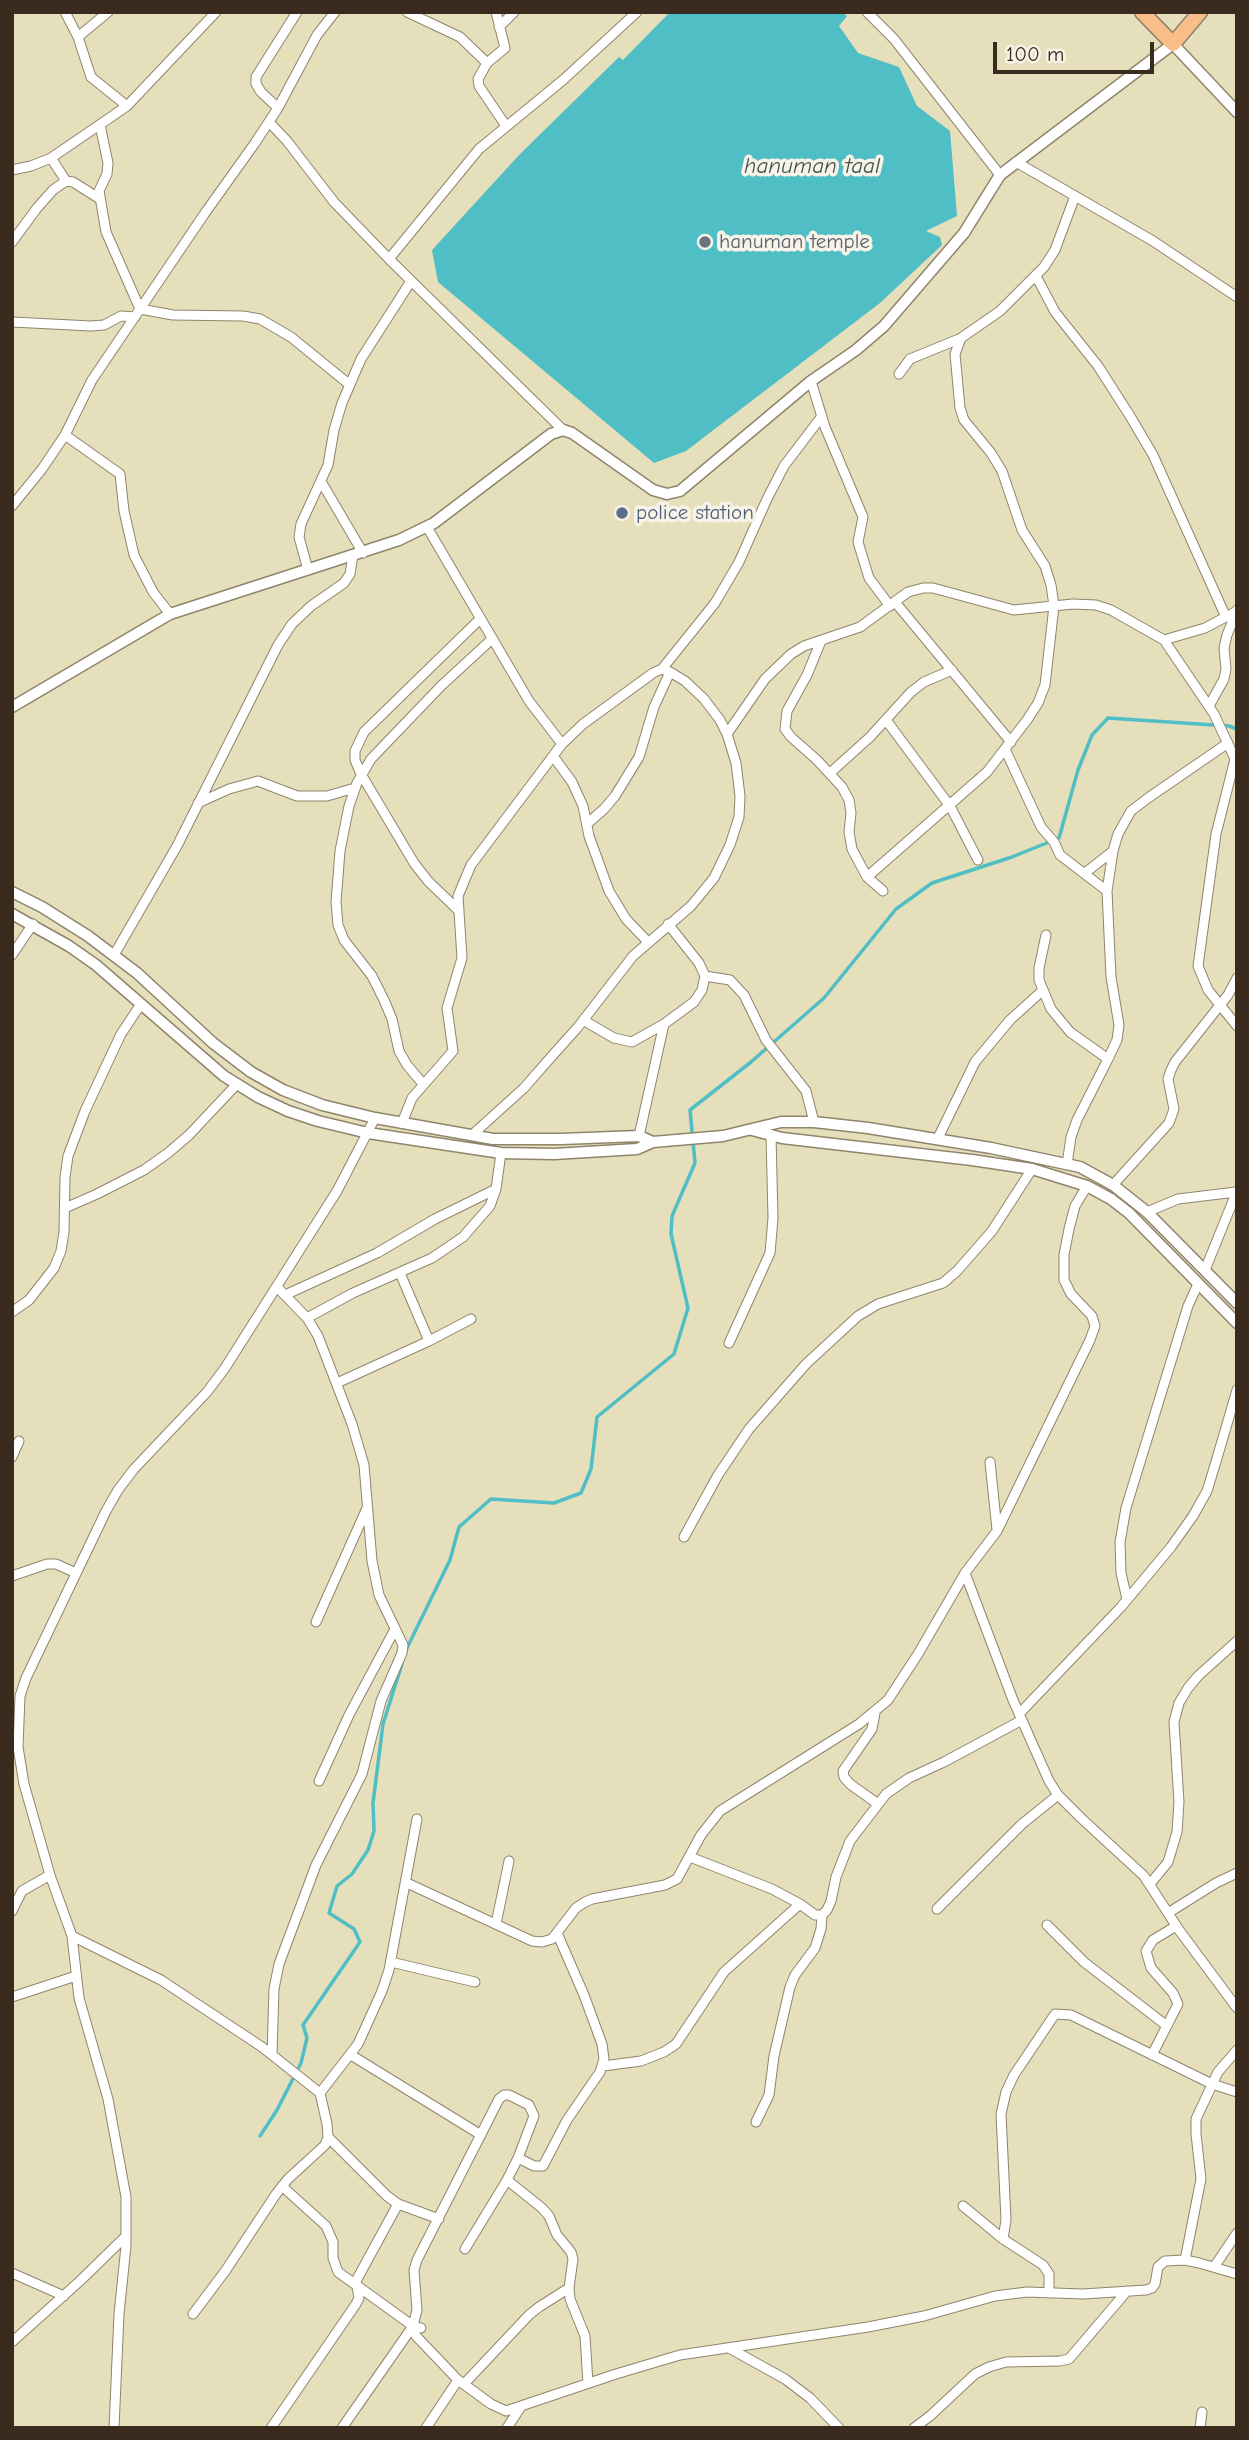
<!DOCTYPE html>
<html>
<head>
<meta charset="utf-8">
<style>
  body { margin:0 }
  #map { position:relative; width:1249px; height:2440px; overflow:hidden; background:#e6dfbb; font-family:"Comic Neue",sans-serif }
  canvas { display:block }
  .frame { position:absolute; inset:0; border:14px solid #3b2a1e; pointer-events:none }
  .scale { position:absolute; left:993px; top:42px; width:161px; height:32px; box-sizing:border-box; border:4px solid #3b2a1e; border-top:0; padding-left:9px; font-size:21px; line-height:24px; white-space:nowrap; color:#3b2a1e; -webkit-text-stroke:5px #f7f3e8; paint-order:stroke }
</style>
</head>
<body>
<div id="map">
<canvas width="1249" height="2440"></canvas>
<div class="frame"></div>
<div class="scale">100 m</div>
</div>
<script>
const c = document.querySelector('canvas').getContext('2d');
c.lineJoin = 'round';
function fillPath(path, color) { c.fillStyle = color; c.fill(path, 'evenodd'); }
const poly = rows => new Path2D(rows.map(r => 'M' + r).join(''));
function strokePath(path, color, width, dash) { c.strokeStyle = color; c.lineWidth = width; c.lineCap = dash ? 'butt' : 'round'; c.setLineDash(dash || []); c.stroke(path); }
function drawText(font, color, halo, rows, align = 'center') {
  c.font = font + ' "Comic Neue",sans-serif'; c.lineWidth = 7; c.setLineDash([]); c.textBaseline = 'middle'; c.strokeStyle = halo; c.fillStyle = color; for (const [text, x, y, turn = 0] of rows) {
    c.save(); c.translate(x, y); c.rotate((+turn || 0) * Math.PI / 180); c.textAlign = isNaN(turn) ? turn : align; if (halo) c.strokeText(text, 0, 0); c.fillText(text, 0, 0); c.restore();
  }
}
fillPath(poly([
  [670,12,842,12,847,16,839,26,858,53,899,67,917,106,950,131,957,216,926,231,940,237,942,245,880,303,686,451,654,463,438,282,432,250,520,154,619,57,623,60]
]), '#50bec5');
strokePath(poly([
  [406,1650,450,1560,459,1527,491,1499,554,1503,581,1493,591,1469,597,1417,674,1354,688,1308,671,1234,672,1216,695,1163,690,1110,751,1062,824,998,896,909,932,883,1012,857,1059,838,1078,770,1092,735,1108,718,1229,726,1237,729],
  [260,2136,277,2110,301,2063,307,2038,303,2025,360,1942,354,1929,329,1913,337,1886,352,1874,368,1850,374,1831,373,1803,383,1724,402,1664]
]), '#50bec5', 3.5);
const minor = poly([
  [65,12,78,37,91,77,127,106],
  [407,12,460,37,487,63],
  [496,12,505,48,487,63,478,79,479,86,506,126],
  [867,12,894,39,1000,175],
  [499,27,514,12],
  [78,37,108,12],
  [278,108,261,92,256,84,256,77,297,12],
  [269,122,287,141,334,202,389,259],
  [100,125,108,163,107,174,99,191,106,232,140,309,173,315,243,316,260,319,291,337,350,385],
  [51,158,66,181],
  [1016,162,1153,241,1237,297],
  [12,170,31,166,51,158,127,106,216,12],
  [12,242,37,208,53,190,66,181,73,182,100,199],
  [1036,276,1055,312,1098,366,1130,416,1153,455,1225,615],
  [12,322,91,326,104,325,121,316,135,317],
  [899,374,910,359,959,339],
  [811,381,825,427,863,517,858,542,869,578,890,606],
  [563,430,389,259,479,149,563,80,637,12],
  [322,483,363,553],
  [12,506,42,469,65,435],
  [427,527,529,701,562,744],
  [308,570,299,537,301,524,328,465,334,430,342,403,361,359,411,281],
  [895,602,1011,742],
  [170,614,153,592,134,555,124,511,120,474,65,435,92,380,205,213,255,143,278,108,317,35,335,12],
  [1164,640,1214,714,1236,761],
  [821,641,807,675,787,711,785,729,791,737,817,760,842,787,849,800,851,813,849,832,852,849,867,877,883,891],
  [662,669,715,603,739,562,767,499,784,466,822,416],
  [1209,706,1224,679,1226,669,1224,648,1227,635,1237,610],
  [886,720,950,806,978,860],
  [727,734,765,679,791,654,804,646,860,627,908,592,923,588,933,588,1014,610,1073,604,1096,605,1111,610,1164,640,1205,628,1237,611],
  [1005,749,1041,827,1054,842,1060,855,1107,891],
  [553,756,572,782,583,806,589,836,609,891,626,919,648,942],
  [1235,759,1216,834,1198,966,1208,990,1237,1026],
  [830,773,870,737,911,692,924,682,952,670],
  [198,803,229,789,258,781,297,796,327,796,355,788],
  [588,823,604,809,615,796,639,757,654,707,670,672],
  [1085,873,1113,851],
  [867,877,987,772,1027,720,1038,703,1045,685,1054,606,1051,585,1045,566,1022,530,1002,471,991,453,964,420,960,408,955,354,961,338,1000,311,1044,267,1055,250,1075,196],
  [457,909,428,881,414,863,361,774,355,760,355,751,364,732,480,619],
  [1046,935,1039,968,1039,980,1051,1009,1070,1032,1108,1059],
  [12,955,33,924],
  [114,955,177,846,278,645,292,624,311,606,344,583,350,574,353,555],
  [705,976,730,980,744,995,766,1040,806,1091,814,1122],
  [583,1020,614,1038,632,1042,664,1024],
  [423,1084,407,1065,399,1051,392,1019,384,1000,372,976,344,940,338,925,336,902,340,851,349,806,357,783,371,759,441,686,492,639],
  [402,1123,412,1098,453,1051,447,1008,462,958,458,896,471,865,562,744,583,724,653,673,662,669,670,672,685,681,704,699,720,720,727,734,736,763,740,796,739,817,730,845,714,878,691,906,633,956,578,1027,552,1056,524,1088,472,1135],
  [639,1136,664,1024,694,1002,702,990,705,976,699,963,668,924],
  [938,1138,975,1062,1010,1020,1042,991],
  [1067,1164,1071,1137,1077,1120,1108,1059,1117,1040,1119,1025,1111,977,1107,891,1113,851,1118,834,1131,811,1148,798,1228,743],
  [1113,1185,1169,1123,1174,1109,1168,1079,1171,1070,1175,1062,1228,995,1237,978],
  [65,1208,97,1194,144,1170,168,1153,189,1135,237,1084],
  [1147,1212,1178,1199,1236,1192],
  [1205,1270,1237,1191],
  [400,1273,429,1341],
  [285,1295,377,1253,435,1219,496,1189],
  [12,1312,29,1300,54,1268,61,1251,64,1232,65,1177,68,1156,85,1111,121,1034,141,1004],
  [307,1318,353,1293,432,1258,463,1237,490,1206,496,1189,501,1153],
  [729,1343,770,1253,773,1218,771,1135],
  [337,1383,429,1341,471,1319],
  [12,1457,19,1441],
  [990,1462,997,1530],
  [684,1537,718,1475,749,1429,806,1364,858,1316,878,1304,943,1283,957,1271,992,1231,1032,1169],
  [965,1573,1013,1700,1049,1781,1058,1795,1081,1818,1144,1876,1179,1930,1237,2008],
  [12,1576,47,1564,56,1564,76,1573],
  [1127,1599,1121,1573,1120,1542,1126,1508,1188,1306,1198,1284],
  [316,1622,367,1508],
  [875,1713,872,1729,843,1771,844,1777,850,1784,878,1804],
  [1019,1714,1121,1607,1171,1547,1193,1516,1207,1491,1215,1465,1237,1390],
  [319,1781,349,1715,395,1629],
  [690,1857,772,1889,800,1904,815,1915,822,1915,827,1910,831,1901,836,1877,850,1841,886,1794,909,1778,944,1762,1022,1720],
  [407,1883,532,1941,542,1942,552,1939,576,1908,585,1902,592,1899,665,1885,677,1879,701,1835,720,1811,859,1724,888,1700,918,1654,965,1573,997,1531,1090,1340,1095,1326,1092,1316,1071,1294,1064,1280,1064,1255,1069,1229,1075,1206,1087,1186],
  [1150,1884,1168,1862,1177,1832,1179,1802,1174,1722,1179,1703,1188,1688,1198,1676,1237,1641],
  [937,1909,1022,1824,1058,1795],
  [12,1911,22,1891,50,1875],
  [1168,1913,1216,1883,1237,1873],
  [496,1924,509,1861],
  [1047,1925,1084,1962,1167,2026],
  [72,1936,161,1980,262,2047,320,2093],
  [391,1962,475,1982],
  [12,1997,76,1976],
  [272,2055,274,1989,279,1964,316,1865,362,1774,381,1701,402,1653,403,1645,379,1595,372,1561,364,1465,352,1424,318,1336,307,1318,277,1287],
  [351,2055,481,2135],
  [1152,2055,1178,2004,1173,1993,1151,1968,1146,1951,1153,1940,1176,1926],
  [603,2066,641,2061,664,2052,676,2044,724,1972,800,1904],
  [756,2122,769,2095,774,2056,790,1987,795,1975,815,1948,821,1929,822,1915],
  [328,2137,387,2196,398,2204,439,2219],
  [518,2158,534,2166,543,2166,567,2120,600,2072,604,2059,602,2044,584,1995,557,1933],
  [507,2180,542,2208,549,2216,557,2235,571,2252,573,2259,569,2288,570,2299,585,2336,588,2383],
  [282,2186,326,2226,333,2242,333,2258,338,2272,413,2326,421,2328],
  [963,2206,1003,2239,1043,2265,1049,2274,1049,2293],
  [1003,2239,1006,2220,1001,2114,1006,2092,1014,2075,1055,2014,1071,2015,1212,2084,1237,2092],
  [465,2249,507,2180,518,2158,534,2116,529,2105,509,2095,504,2095,499,2099,417,2260,414,2270,417,2310,413,2326,416,2336,458,2380,491,2404,506,2411,616,2374,680,2355,868,2327,924,2316,995,2296,1027,2292,1083,2294,1146,2290,1152,2288,1155,2284,1158,2267,1165,2261,1185,2260,1199,2263,1237,2274],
  [1185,2260,1201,2179,1196,2134,1196,2119,1218,2072,1237,2050],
  [1214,2267,1237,2233],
  [12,2273,64,2296],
  [193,2314,226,2270,276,2194,288,2179,325,2145,328,2137,327,2124,320,2093,358,2044,382,1991,389,1970,417,1819],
  [12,2342,81,2280,126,2236],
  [729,2348,785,2379,810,2398,839,2428],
  [464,2384,529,2315,539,2307,569,2288],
  [114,2428,119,2314,126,2246,126,2197,108,2099,79,1998,72,1936,50,1875,24,1784,18,1747,20,1696,26,1678,106,1511,118,1490,134,1469,207,1392,225,1368,337,1191,375,1118],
  [271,2428,356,2304,359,2298,356,2281,398,2204],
  [342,2428,413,2326],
  [426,2428,458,2380],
  [507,2428,520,2408],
  [914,2428,930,2416,975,2374,989,2367,1006,2362,1060,2361,1069,2359,1127,2291],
  [1200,2428,1202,2412]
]);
const tertiary = poly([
  [12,707,170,614,399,540,434,523,551,434,563,430,572,433,653,490,667,494,680,491,811,381,856,350,884,326,964,233,1000,175,1173,44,1237,112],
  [12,892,42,907,88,936,137,973,213,1043,251,1072,283,1090,322,1105,375,1118,493,1139,561,1139,639,1136,653,1142],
  [12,914,69,946,96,965,224,1076,258,1097,288,1111,318,1121,368,1133,501,1153,554,1154,637,1149,653,1142,723,1136,781,1122,814,1122,868,1128,991,1148,1080,1167,1113,1185,1147,1212,1237,1303],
  [752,1130,782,1138,972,1160,1032,1169,1087,1186,1111,1199,1129,1213,1237,1323]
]);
const primary = poly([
  [1142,12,1173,44,1200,12]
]);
strokePath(minor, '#90846c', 11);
strokePath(tertiary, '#90846c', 13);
strokePath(primary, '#90846c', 17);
strokePath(minor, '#fff', 9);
strokePath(tertiary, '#fff', 10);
strokePath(primary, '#f8bd89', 14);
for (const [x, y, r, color] of [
  [705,242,7,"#6b7280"],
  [622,513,7,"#5c6f8a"]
]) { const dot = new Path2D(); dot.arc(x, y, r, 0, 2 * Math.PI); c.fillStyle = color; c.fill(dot); strokePath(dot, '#f7f3e8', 2.5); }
drawText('21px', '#5b616d', '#f7f3e8', [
  ["hanuman temple",719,242]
], 'left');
drawText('21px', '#4e5e75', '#f7f3e8', [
  ["police station",636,513]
], 'left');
drawText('italic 23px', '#415650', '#f7f3e8', [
  ["hanuman taal",812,166]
]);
</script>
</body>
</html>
